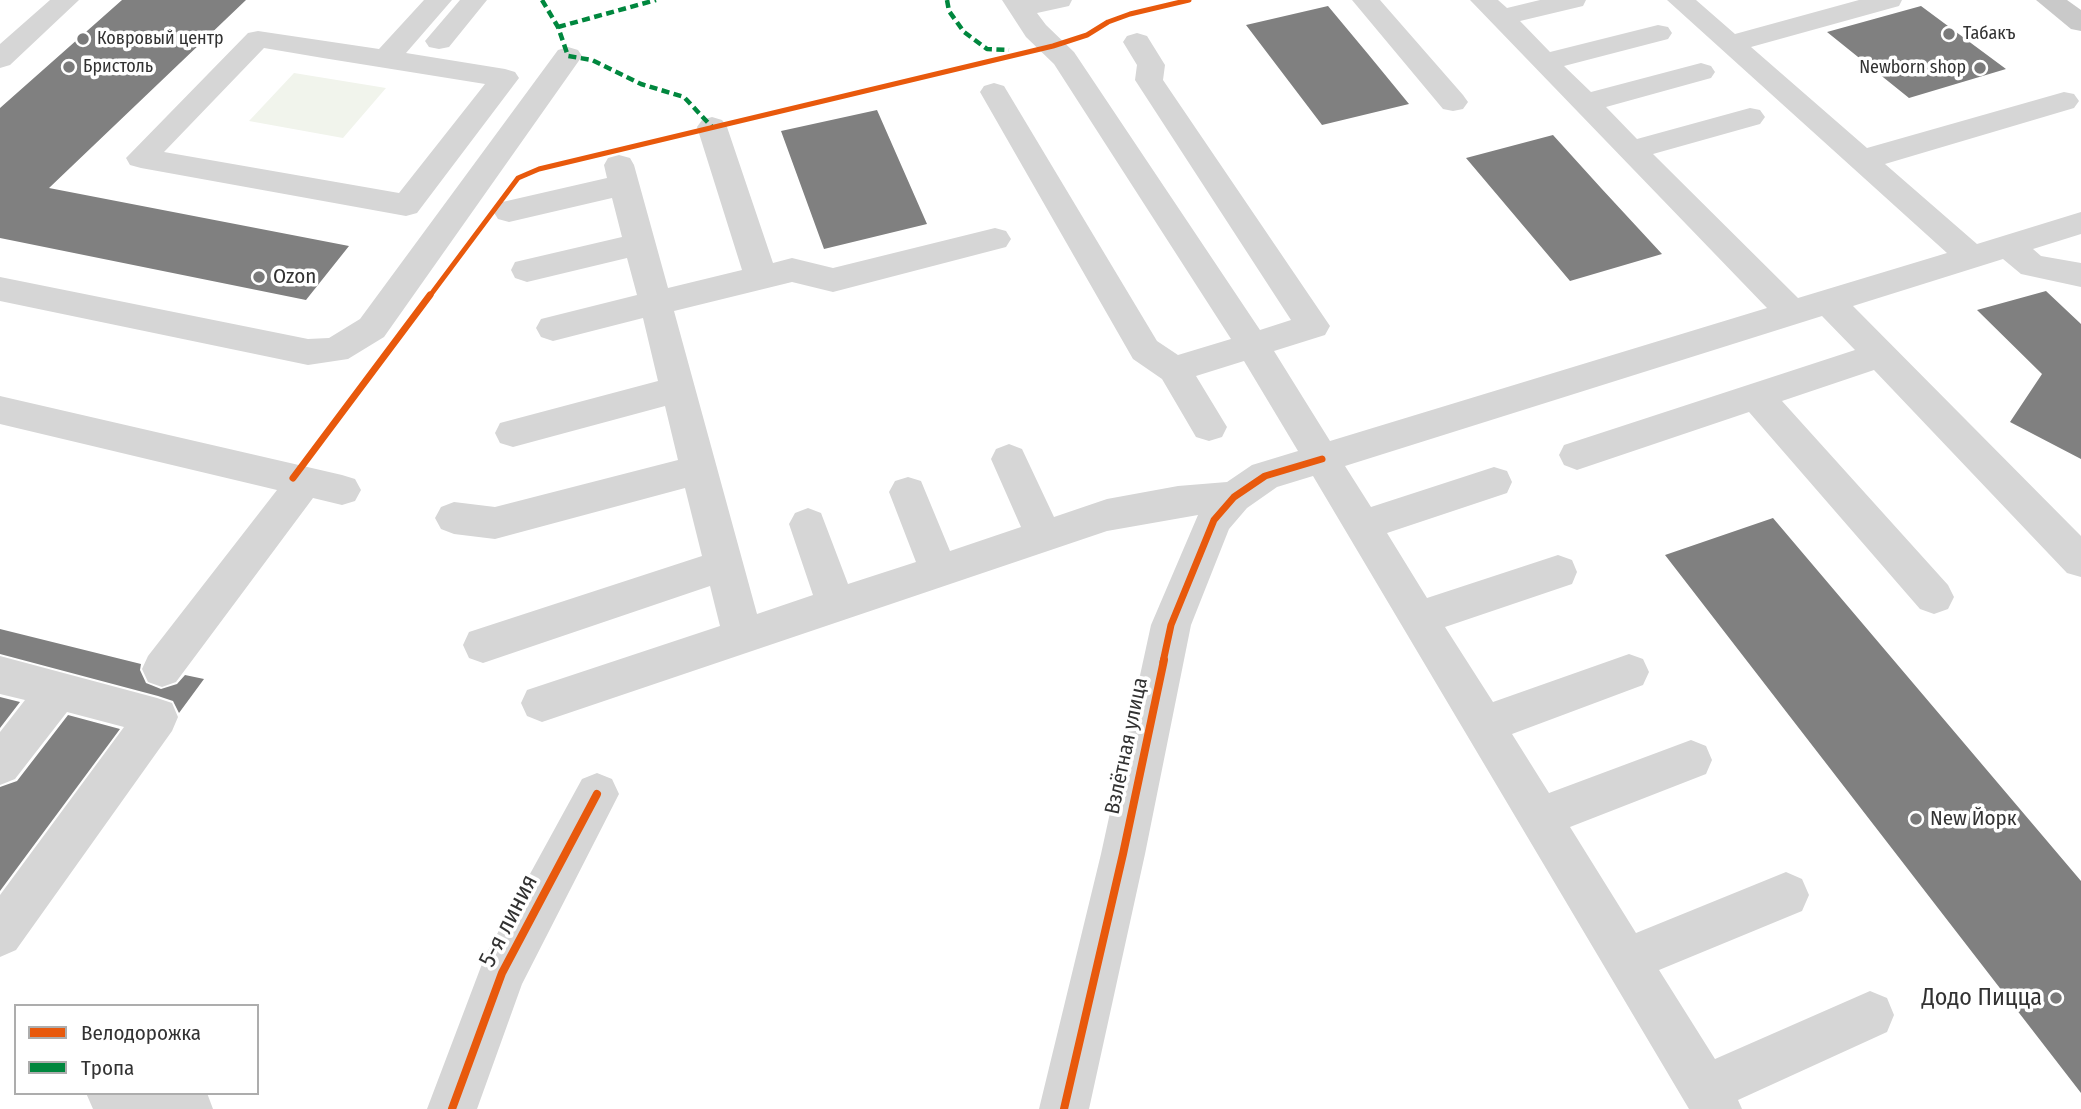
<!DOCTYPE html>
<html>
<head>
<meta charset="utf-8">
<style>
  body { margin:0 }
  #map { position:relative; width:2081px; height:1109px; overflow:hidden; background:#fff; font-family:"Fira Sans Condensed",sans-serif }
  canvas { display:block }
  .legend { position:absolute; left:14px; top:1004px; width:245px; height:91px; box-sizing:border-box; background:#fff; border:2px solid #adadad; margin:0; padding:9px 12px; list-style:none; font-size:21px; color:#323232 }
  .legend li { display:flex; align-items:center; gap:14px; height:35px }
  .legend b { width:35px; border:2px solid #adadad }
</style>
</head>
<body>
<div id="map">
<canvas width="2081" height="1109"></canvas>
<ul class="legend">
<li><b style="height:9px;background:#e8590c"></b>Велодорожка</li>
<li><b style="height:9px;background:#00873e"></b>Тропа</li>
</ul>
</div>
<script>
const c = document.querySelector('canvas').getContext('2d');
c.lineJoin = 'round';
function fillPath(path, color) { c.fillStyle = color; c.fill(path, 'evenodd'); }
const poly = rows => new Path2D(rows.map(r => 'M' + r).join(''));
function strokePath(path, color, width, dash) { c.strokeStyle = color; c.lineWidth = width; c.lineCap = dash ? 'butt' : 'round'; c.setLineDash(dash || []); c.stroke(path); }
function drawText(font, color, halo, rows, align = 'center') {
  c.font = font + ' "Fira Sans Condensed",sans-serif'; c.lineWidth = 7; c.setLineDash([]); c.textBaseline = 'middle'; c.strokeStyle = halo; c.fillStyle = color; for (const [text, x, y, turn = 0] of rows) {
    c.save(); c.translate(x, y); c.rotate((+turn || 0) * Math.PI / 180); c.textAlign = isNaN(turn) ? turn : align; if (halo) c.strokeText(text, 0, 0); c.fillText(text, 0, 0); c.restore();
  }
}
fillPath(poly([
  [294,73,386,88,343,138,249,121]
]), '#f1f4ec');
fillPath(poly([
  [122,0,246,0,49,188,349,246,306,300,0,238,0,108],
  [1328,6,1368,54,1409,104,1322,125,1246,25],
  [1921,6,2006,69,1909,98,1827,32],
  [877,110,927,224,824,249,781,131],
  [1553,135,1601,188,1662,254,1570,281,1466,158],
  [2046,291,2081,324,2081,459,2010,422,2042,374,1977,310],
  [1773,518,2081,881,2081,1093,1665,555],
  [0,629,141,664,140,670,146,683,161,689,177,684,185,675,204,679,179,713,173,701,158,696,0,654],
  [0,697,20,702,0,728],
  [68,715,120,729,0,891,0,787,17,781]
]), '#808080');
fillPath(poly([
  [50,0,79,0,10,65,0,68,0,44,50,0],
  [424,0,452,0,406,53,505,69,515,72,519,78,417,213,406,216,141,168,130,165,126,158,248,33,258,31,379,49,424,0],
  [264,48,323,58,485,84,399,193,164,152,264,48],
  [460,0,487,0,449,47,439,49,429,47,425,41,460,0],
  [1002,0,1072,0,1069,6,1037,13,1046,25,1074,52,1260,330,1291,320,1135,80,1137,65,1123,42,1127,36,1137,33,1147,36,1165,65,1163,80,1330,326,1325,335,1274,351,1330,441,1767,308,1470,0,1498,0,1507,8,1540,0,1586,0,1583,6,1520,21,1550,52,1658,25,1668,27,1672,33,1668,39,1564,66,1591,92,1701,63,1711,66,1715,72,1711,78,1606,107,1637,139,1750,108,1760,110,1765,117,1760,124,1653,154,1798,298,1947,253,1667,0,1696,0,1735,34,1859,0,1902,0,1899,6,1751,47,1867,148,2064,92,2074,94,2079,101,2074,108,1885,164,1977,244,2081,212,2081,234,2033,249,2041,256,2081,263,2081,287,2021,274,2003,259,1853,306,2081,536,2081,577,2067,573,1874,370,1782,401,1948,585,1954,597,1948,609,1934,614,1920,609,1749,412,1577,470,1564,465,1559,455,1564,445,1855,350,1822,316,1345,466,1371,507,1494,467,1507,471,1512,482,1507,493,1387,533,1427,598,1558,555,1572,560,1577,572,1572,584,1445,627,1493,702,1629,654,1643,659,1649,672,1643,685,1512,734,1549,793,1691,740,1706,746,1712,760,1706,774,1570,827,1636,933,1786,872,1802,879,1809,895,1802,911,1659,970,1715,1059,1870,991,1887,998,1894,1015,1887,1032,1738,1100,1742,1109,1689,1109,1313,476,1277,487,1247,508,1229,529,1191,625,1145,854,1089,1109,1039,1109,1101,854,1151,625,1198,515,1107,531,542,722,527,716,521,703,527,690,720,626,710,586,483,663,469,658,463,645,469,632,702,556,685,488,495,539,454,534,441,529,435,518,441,507,454,502,495,507,678,460,665,406,513,447,500,443,495,433,500,423,658,381,643,318,553,341,541,337,536,328,541,319,637,295,627,258,527,282,515,278,511,270,515,262,622,237,612,198,509,222,498,219,493,211,498,203,607,178,604,165,608,158,619,155,630,158,634,165,668,288,742,270,697,127,702,120,712,117,722,120,727,127,773,263,792,258,833,268,995,228,1006,231,1011,239,1006,247,833,292,792,282,674,311,757,614,813,595,789,524,795,513,808,508,821,513,848,584,916,562,889,492,895,481,908,477,921,481,950,551,1021,527,991,459,996,449,1009,444,1022,449,1054,517,1107,499,1178,486,1227,482,1252,465,1298,451,1244,361,1196,376,1227,427,1222,437,1209,441,1196,437,1162,379,1133,359,980,92,984,86,994,83,1004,86,1157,341,1178,355,1231,339,1054,64,1026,37,1002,0],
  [1352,0,1380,0,1463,95,1468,102,1463,109,1453,111,1443,109,1352,0],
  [568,47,578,50,582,56,578,62,384,337,348,359,308,365,0,301,0,277,308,339,329,338,360,319,558,50,568,47],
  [0,396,342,475,355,479,361,490,355,501,342,505,313,498,176,682,162,687,148,682,142,669,148,656,277,490,0,424,0,396],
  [0,656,157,698,172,703,178,717,172,731,16,950,0,957,0,895,124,727,67,712,15,779,0,785,0,732,25,700,0,694,0,656],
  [597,773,612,779,619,794,522,984,477,1109,427,1109,485,956,582,779,597,773],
  [86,1093,207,1093,213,1109,93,1109,86,1093]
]), '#d6d6d6');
fillPath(poly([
  [2036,0,2067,0,2081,10,2081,31,2071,29,2036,0]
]), '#c9c9c9');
strokePath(poly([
  [542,0,558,27,568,56,592,60,641,84,684,97,712,127],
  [947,0,949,11,964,32,987,49,1009,50],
  [558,27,656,0]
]), '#00873e', 4.5, [8, 4.5]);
strokePath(poly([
  [429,297,518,178,539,169,1053,46,1087,35,1108,22,1130,14,1189,0]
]), '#e8590c', 5);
strokePath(poly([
  [293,478,430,295],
  [1163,662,1171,625,1214,520,1234,497,1265,476,1322,459]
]), '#e8590c', 7);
strokePath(poly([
  [452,1109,502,973,597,794],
  [1064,1109,1123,854,1164,660]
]), '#e8590c', 8);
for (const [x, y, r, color] of [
  [1949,34,7,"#7a7a7a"],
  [83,39,7,"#7a7a7a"],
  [69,67,7,"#7a7a7a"],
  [1980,68,7,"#7a7a7a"],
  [259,277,7,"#7a7a7a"],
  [1916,819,7,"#7a7a7a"],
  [2056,998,7,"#7a7a7a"]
]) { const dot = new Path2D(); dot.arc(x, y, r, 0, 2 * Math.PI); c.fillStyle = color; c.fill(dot); strokePath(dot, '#fff', 2.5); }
drawText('18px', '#323232', '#fff', [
  ["Табакъ",1963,34],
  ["Ковровый центр",97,39],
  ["Бристоль",83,67],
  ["Newborn shop",1966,68,"right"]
], 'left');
drawText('21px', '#323232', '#fff', [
  ["Ozon",273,277],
  ["New Йорк",1930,819]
], 'left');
drawText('21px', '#323232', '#fff', [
  ["Взлётная улица",1127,746,-78]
]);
drawText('24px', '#323232', '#fff', [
  ["5-я линия",509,921,-63]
]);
drawText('24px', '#323232', '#fff', [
  ["Додо Пицца",2042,998]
], 'right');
</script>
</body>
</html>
